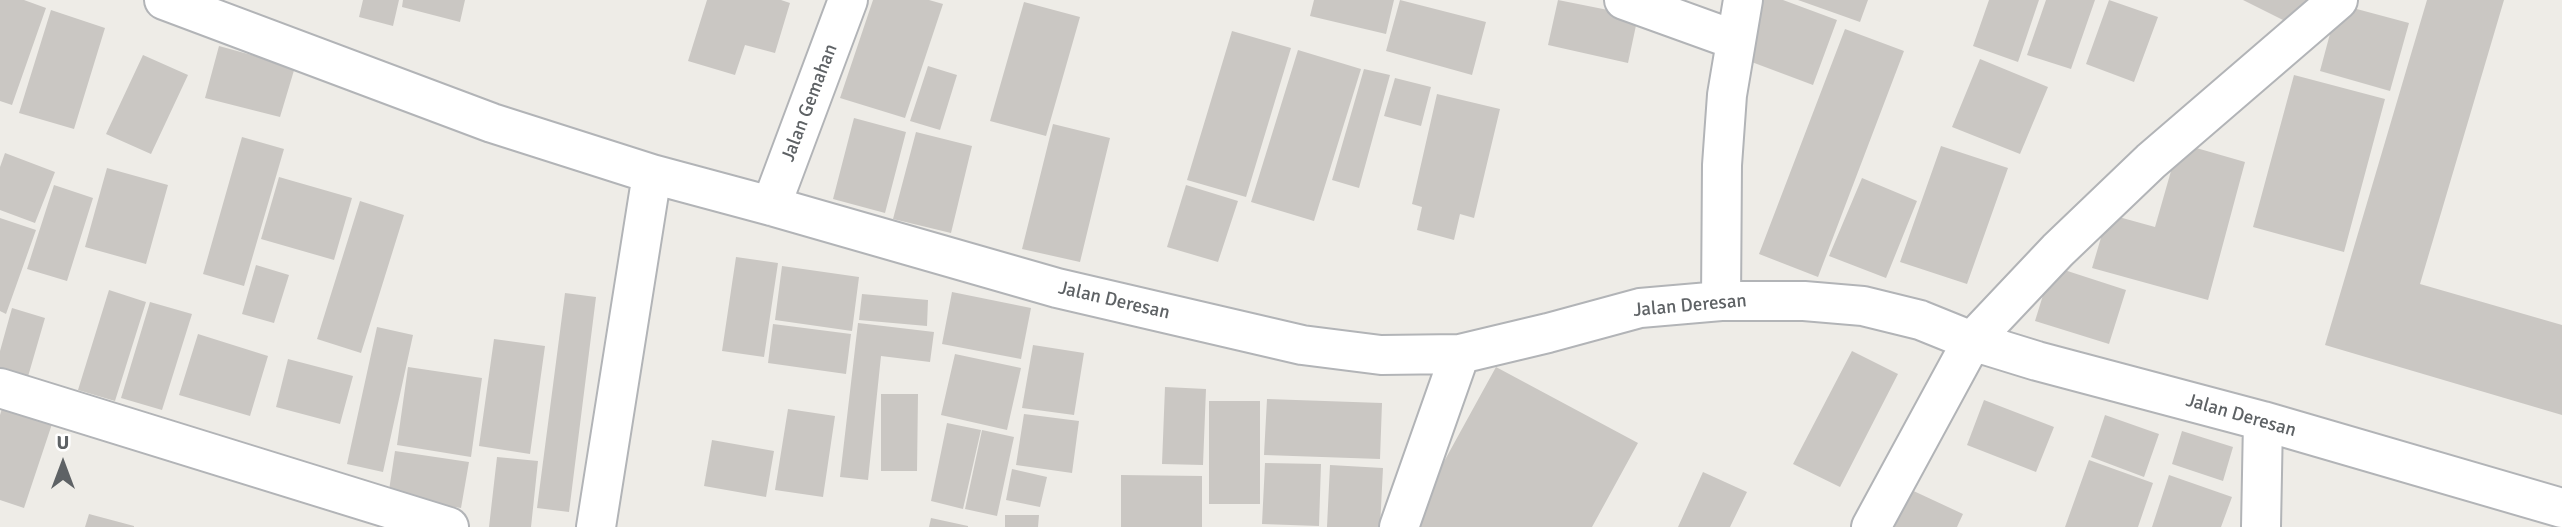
<!DOCTYPE html>
<html>
<head>
<meta charset="utf-8">
<style>
  body { margin:0 }
  #map { position:relative; width:2562px; height:527px; overflow:hidden; background:#eeece7; font-family:Signika,sans-serif }
  canvas { display:block }
  .north { position:absolute; left:28px; top:429px; width:70px; height:70px; -webkit-text-stroke:5px #fff; paint-order:stroke; rotate:0deg; font-size:19px; font-weight:700; line-height:28px; text-align:center; color:#5e6265 }
  .north::after { content:''; display:block; margin:auto; width:24px; height:32px; background:#5e6265; clip-path:polygon(50% 0,100% 100%,50% 72%,0 100%) }
</style>
</head>
<body>
<div id="map">
<canvas width="2562" height="527"></canvas>
<div class="north">U</div>
</div>
<script>
const c = document.querySelector('canvas').getContext('2d');
c.lineJoin = 'round';
function fillPath(path, color) { c.fillStyle = color; c.fill(path, 'evenodd'); }
const poly = rows => new Path2D(rows.map(r => 'M' + r).join(''));
function strokePath(path, color, width, dash) { c.strokeStyle = color; c.lineWidth = width; c.lineCap = dash ? 'butt' : 'round'; c.setLineDash(dash || []); c.stroke(path); }
function drawText(font, color, halo, rows, align = 'center') {
  c.font = font + ' Signika,sans-serif'; c.lineWidth = 7; c.setLineDash([]); c.textBaseline = 'middle'; c.strokeStyle = halo; c.fillStyle = color; for (const [text, x, y, turn = 0] of rows) {
    c.save(); c.translate(x, y); c.rotate((+turn || 0) * Math.PI / 180); c.textAlign = isNaN(turn) ? turn : align; if (halo) c.strokeText(text, 0, 0); c.fillText(text, 0, 0); c.restore();
  }
}
fillPath(poly([
  [0,0,24,0,46,8,12,105,0,101],
  [363,0,399,0,393,26,359,17],
  [403,0,465,0,460,22,402,7],
  [707,0,781,0,790,3,775,53,745,45,735,75,688,61],
  [873,0,929,0,943,4,905,118,840,98],
  [1314,0,1394,0,1386,34,1310,16],
  [1400,0,1486,22,1472,75,1386,51],
  [1558,0,1638,16,1628,63,1548,45],
  [1763,0,1783,0,1837,20,1813,85,1741,58],
  [1798,0,1868,0,1860,22],
  [1989,0,2039,0,2018,62,1973,46],
  [2046,0,2095,0,2071,69,2027,55],
  [2109,0,2158,17,2134,82,2086,64],
  [2243,0,2314,0,2299,28],
  [2427,0,2504,0,2420,284,2562,325,2562,415,2325,345],
  [1024,2,1080,17,1046,136,990,121],
  [2338,4,2409,23,2390,91,2320,71],
  [51,10,105,28,74,129,19,113],
  [1845,29,1904,51,1818,277,1759,254],
  [1232,31,1291,48,1246,197,1187,180],
  [219,46,295,67,280,117,205,98],
  [1298,50,1361,69,1314,221,1251,202],
  [143,55,188,75,151,154,106,134],
  [1980,59,2048,87,2020,154,1952,127],
  [928,66,957,75,940,130,910,121],
  [1364,69,1390,75,1359,188,1332,180],
  [2294,75,2385,99,2344,252,2253,227],
  [1395,78,1431,87,1421,126,1384,116],
  [1437,94,1500,109,1474,218,1460,214,1454,240,1417,230,1422,207,1412,204],
  [854,118,906,132,885,213,833,199],
  [1053,124,1110,138,1080,262,1022,249],
  [916,132,972,146,951,233,893,219],
  [242,137,284,149,244,286,203,274],
  [2179,143,2245,162,2208,300,2092,268,2108,214,2155,227],
  [1941,146,2008,168,1967,284,1900,262],
  [5,153,55,172,35,223,0,210,0,167],
  [107,168,168,185,146,264,85,247],
  [279,177,352,198,334,260,261,239],
  [1862,178,1917,201,1886,278,1829,256],
  [54,185,93,198,67,281,27,269],
  [1186,185,1238,201,1218,262,1167,247],
  [360,201,404,215,361,353,317,339],
  [0,218,36,230,6,314,0,311],
  [736,257,778,263,764,357,722,351],
  [256,265,289,275,274,323,242,314],
  [782,266,859,277,852,331,775,320],
  [2052,266,2126,290,2109,344,2035,321],
  [109,290,146,302,115,401,78,390],
  [952,292,1031,308,1021,359,942,344],
  [565,293,596,297,569,512,537,508],
  [862,294,928,300,927,326,859,320],
  [150,302,192,314,162,410,121,398],
  [12,308,45,318,27,380,0,373,0,351],
  [858,323,934,332,930,362,881,356,868,480,840,477],
  [773,324,851,334,846,374,768,363],
  [377,327,413,335,383,472,347,464],
  [198,334,268,356,250,416,179,395],
  [494,339,545,346,530,454,479,446],
  [1033,345,1084,353,1074,415,1022,408],
  [1852,351,1898,374,1840,487,1793,464],
  [955,354,1021,368,1007,430,941,415],
  [288,359,353,376,340,424,276,407],
  [408,367,482,378,471,457,397,445],
  [1496,367,1638,443,1592,527,1408,527],
  [1165,387,1206,389,1203,465,1162,464],
  [881,394,918,394,917,471,881,471],
  [1267,399,1382,403,1380,459,1264,455],
  [1984,400,2054,427,2036,472,1967,445],
  [1209,401,1260,401,1260,504,1209,504],
  [4,402,54,418,24,508,0,500,0,415],
  [788,409,835,416,823,497,775,490],
  [1024,414,1079,421,1072,473,1016,465],
  [2105,415,2159,434,2144,477,2091,457],
  [947,423,981,430,963,509,931,501],
  [982,430,1014,437,997,516,965,509],
  [2182,431,2233,447,2223,481,2172,464],
  [712,440,774,451,766,497,704,486],
  [395,451,469,462,461,508,388,497],
  [497,457,538,461,531,527,489,527],
  [2089,460,2153,483,2138,527,2065,527],
  [1265,463,1321,464,1319,526,1262,524],
  [1330,465,1383,468,1380,527,1327,527],
  [1012,469,1047,477,1040,507,1006,500],
  [1703,472,1747,492,1730,527,1678,527],
  [1121,475,1202,476,1202,527,1121,527],
  [2169,475,2232,497,2221,527,2152,527],
  [1905,487,1963,514,1957,527,1886,527],
  [89,514,134,526,134,527,85,527],
  [1005,515,1039,515,1038,527,1005,527],
  [931,518,968,526,968,527,929,527]
]), '#cac7c3');
const minor = poly([
  [164,0,492,123,652,174,771,206,1057,288,1302,345,1381,355,1460,354,1548,333,1640,308,1721,301,1804,301,1863,306,1920,320,1972,341,2037,361,2263,421,2562,508],
  [1624,0,1735,40],
  [771,206,848,0],
  [1721,301,1722,165,1727,95,1743,0],
  [0,388,449,527],
  [596,527,652,174],
  [1399,527,1460,354],
  [1871,527,1972,341,2058,250,2151,161,2338,0],
  [2261,527,2263,421]
]);
strokePath(minor, '#b2b4b7', 42);
strokePath(minor, '#fff', 38);
drawText('19px', '#5e6265', '#fff', [
  ["Jalan Gemahan",810,103,-69],
  ["Jalan Deresan",1114,301,13],
  ["Jalan Deresan",1690,306,-5],
  ["Jalan Deresan",2241,416,16]
]);
</script>
</body>
</html>
